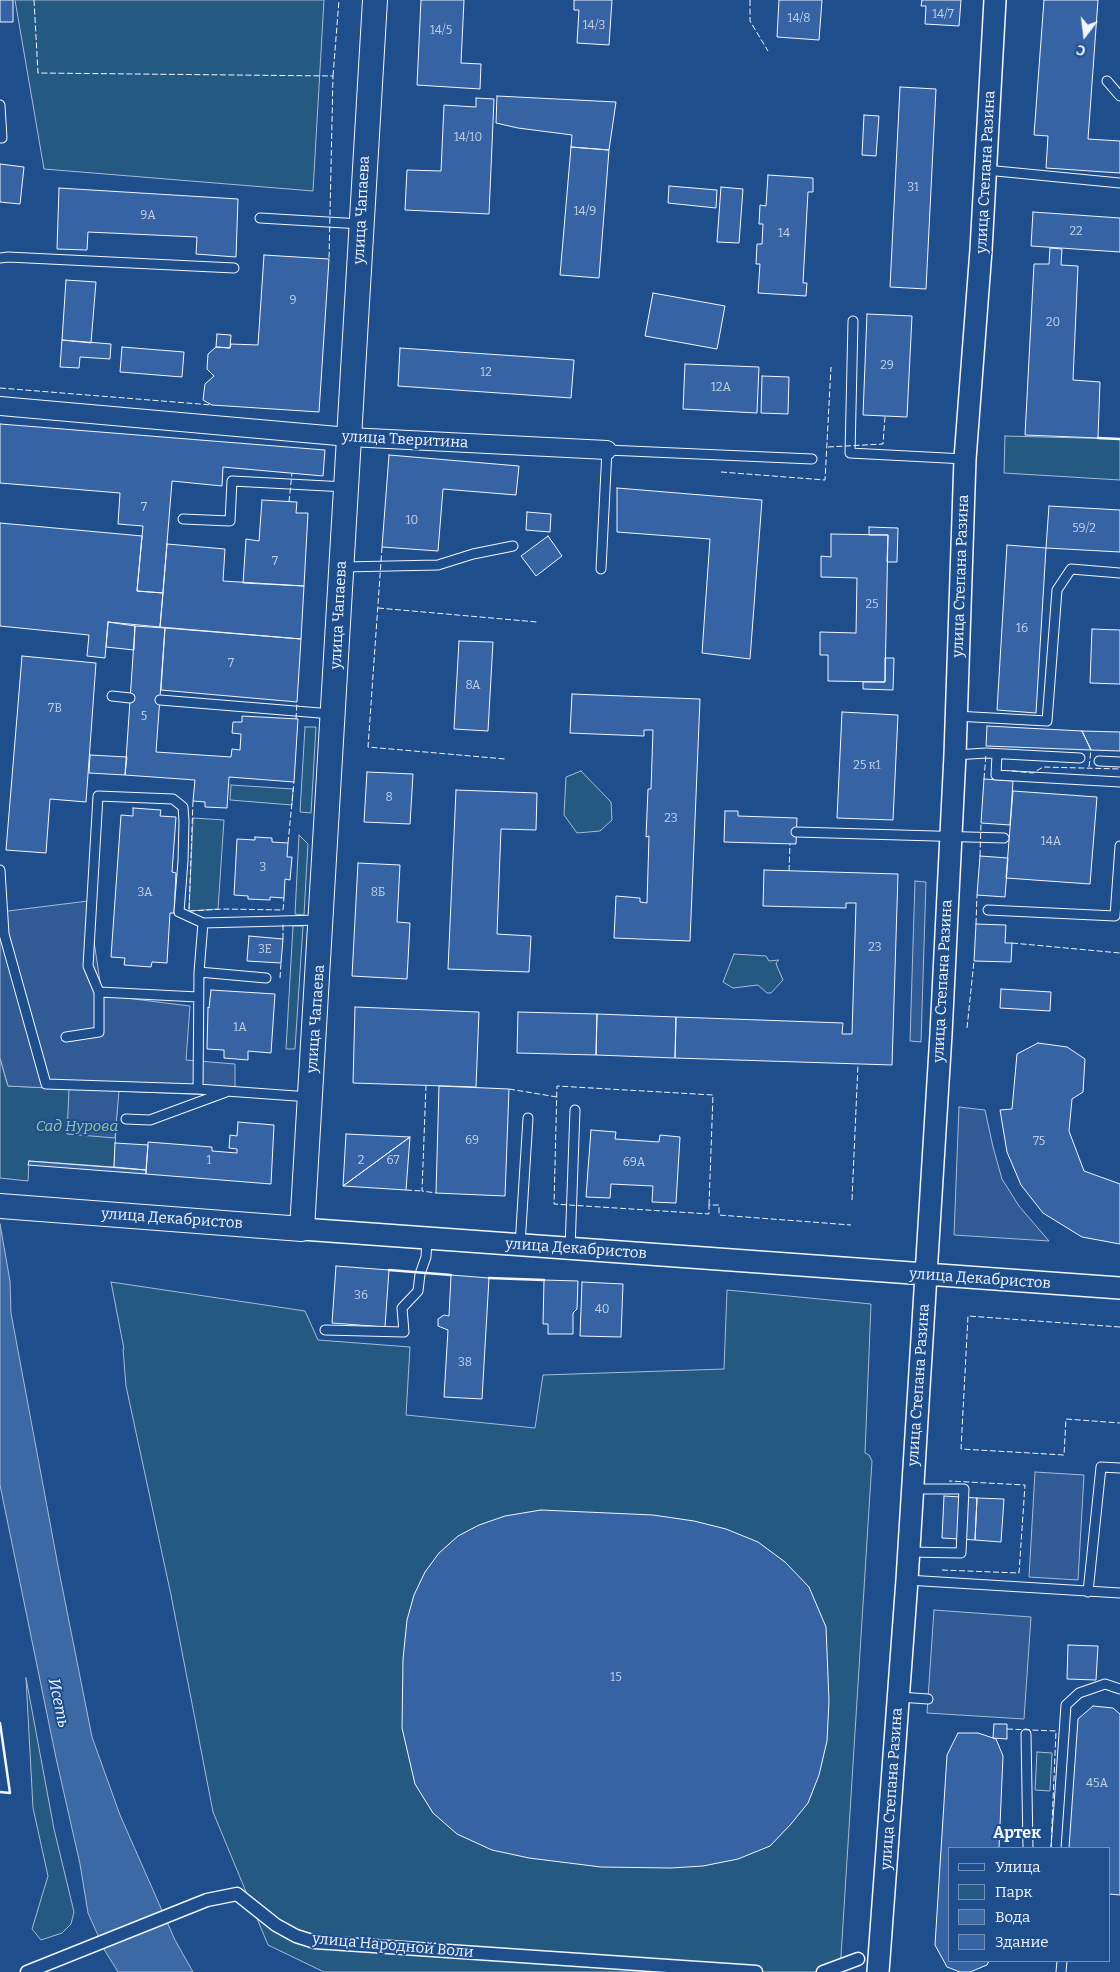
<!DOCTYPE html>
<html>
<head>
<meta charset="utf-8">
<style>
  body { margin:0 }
  #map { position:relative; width:1120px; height:1972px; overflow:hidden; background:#1f4e8c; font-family:Bitter,serif }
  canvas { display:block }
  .legend { position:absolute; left:948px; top:1847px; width:162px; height:115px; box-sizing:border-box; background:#1f4e8c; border:1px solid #7391ba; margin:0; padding:6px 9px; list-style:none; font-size:15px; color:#f2f6ff }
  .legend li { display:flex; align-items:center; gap:10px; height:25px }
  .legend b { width:25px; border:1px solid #7391ba }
  .north { position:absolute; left:1060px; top:10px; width:50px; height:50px; -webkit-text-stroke:4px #1f4e8c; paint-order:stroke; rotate:195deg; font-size:14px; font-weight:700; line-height:20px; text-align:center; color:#f2f6ff }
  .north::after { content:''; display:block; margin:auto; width:18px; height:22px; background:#f2f6ff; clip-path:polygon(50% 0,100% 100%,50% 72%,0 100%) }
</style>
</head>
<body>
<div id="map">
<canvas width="1120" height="1972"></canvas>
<ul class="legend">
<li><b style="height:6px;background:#1f4e8c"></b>Улица</li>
<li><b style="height:14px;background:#245a82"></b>Парк</li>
<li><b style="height:14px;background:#3b69a3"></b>Вода</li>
<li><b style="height:14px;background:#3563a3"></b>Здание</li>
</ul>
<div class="north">С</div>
</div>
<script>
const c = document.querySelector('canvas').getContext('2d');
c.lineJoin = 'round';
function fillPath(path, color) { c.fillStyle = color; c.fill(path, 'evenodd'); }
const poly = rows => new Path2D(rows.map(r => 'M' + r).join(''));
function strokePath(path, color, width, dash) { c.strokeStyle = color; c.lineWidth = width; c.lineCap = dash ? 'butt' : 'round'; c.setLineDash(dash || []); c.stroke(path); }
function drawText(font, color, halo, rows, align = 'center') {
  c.font = font + ' Bitter,serif'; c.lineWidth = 4; c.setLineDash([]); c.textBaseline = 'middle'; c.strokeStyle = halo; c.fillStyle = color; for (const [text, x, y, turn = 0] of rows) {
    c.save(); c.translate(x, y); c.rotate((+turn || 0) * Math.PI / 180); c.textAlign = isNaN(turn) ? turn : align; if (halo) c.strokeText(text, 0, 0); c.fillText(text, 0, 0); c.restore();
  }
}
const green = poly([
  [15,0,324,0,313,191,44,169,15,0],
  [1005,436,1120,439,1120,480,1004,473,1005,436],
  [305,727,316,727,311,813,300,812,305,727],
  [581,771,611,802,612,820,600,831,577,833,564,815,566,777,581,771],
  [231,785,293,789,292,805,230,800,231,785],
  [193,818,224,820,218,909,189,911,193,818],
  [299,835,308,844,304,915,295,914,299,835],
  [293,926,303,926,295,1049,286,1049,293,926],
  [734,954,766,956,769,961,779,960,776,963,777,966,783,980,771,993,767,993,758,985,733,988,723,982,734,954],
  [0,1058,8,1086,118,1091,114,1167,29,1161,28,1181,0,1178,0,1058],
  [111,1282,305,1311,318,1340,410,1347,406,1415,535,1428,543,1375,724,1369,727,1290,871,1304,865,1453,869,1455,872,1461,840,1972,324,1972,268,1945,213,1812,171,1595,126,1386,123,1349,124,1349,111,1282],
  [26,1678,54,1829,74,1912,71,1924,62,1933,41,1940,32,1929,48,1876,33,1808,26,1678],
  [1037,1752,1052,1753,1050,1791,1035,1790,1037,1752]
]);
fillPath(green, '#245a82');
strokePath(green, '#a8bbd7', 1);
const parking = poly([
  [915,881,926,882,921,1042,910,1041,915,881],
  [88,901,102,995,190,1006,186,1060,235,1064,235,1096,119,1091,115,1138,67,1134,69,1089,8,1086,0,1058,0,912,88,901],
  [959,1107,985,1110,993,1147,1002,1179,1019,1206,1049,1241,954,1235,959,1107],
  [1035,1472,1084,1475,1078,1580,1029,1577,1035,1472],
  [934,1610,1031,1617,1024,1719,927,1713,934,1610]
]);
fillPath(parking, '#305b95');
strokePath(parking, '#a8bbd7', 1);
const water = poly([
  [0,1224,10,1281,11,1313,59,1571,92,1737,120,1815,175,1940,193,1972,118,1972,105,1951,88,1913,80,1864,56,1758,0,1485,0,1224]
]);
fillPath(water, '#3b69a3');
strokePath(water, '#a8bbd7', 1);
const building = poly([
  [0,0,13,0,13,22,0,22,0,0],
  [421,0,464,0,461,63,481,64,480,89,417,85,421,0],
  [574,0,612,0,609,45,577,43,579,10,574,10,574,0],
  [779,0,822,0,819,40,777,37,779,0],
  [922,0,961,0,959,26,925,24,926,6,921,6,922,0],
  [1044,0,1098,0,1088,139,1120,141,1120,173,1046,168,1048,136,1034,135,1044,0],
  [900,87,936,89,926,289,890,287,900,87],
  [497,96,616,102,609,150,571,147,572,135,518,128,496,123,497,96],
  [476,98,494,99,489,214,405,210,407,170,441,171,444,105,476,107,476,98],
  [864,115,879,116,876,156,862,155,864,115],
  [571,147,609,150,599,278,560,275,571,147],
  [0,164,24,167,20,204,0,202,0,164],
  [768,175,813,178,813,192,808,192,803,283,807,283,806,296,758,293,760,264,756,264,757,244,762,244,763,224,759,224,760,205,766,206,768,175],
  [669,186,717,190,716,208,668,203,669,186],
  [721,187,743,189,739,243,717,242,721,187],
  [59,188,238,199,236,257,196,254,197,237,88,232,87,250,57,249,59,188],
  [1033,212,1120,218,1120,252,1031,246,1033,212],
  [1050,248,1062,249,1061,265,1078,266,1073,380,1100,382,1098,438,1025,435,1034,264,1049,264,1050,248],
  [264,255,329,259,319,412,212,405,203,400,205,384,214,376,207,369,208,354,216,347,230,348,231,344,258,345,264,255],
  [66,280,96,282,91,343,62,340,66,280],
  [653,293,725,306,717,349,645,336,653,293],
  [867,314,912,316,907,417,863,415,867,314],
  [217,334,231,335,230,348,216,347,217,334],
  [62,340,111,344,110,359,80,357,79,368,60,367,62,340],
  [122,347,184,352,182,377,120,372,122,347],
  [400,348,574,360,571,398,398,386,400,348],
  [685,364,759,367,757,413,683,409,685,364],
  [762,376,789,377,788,414,761,413,762,376],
  [0,424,325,450,323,476,223,467,222,486,172,481,163,593,137,591,143,526,118,524,120,493,0,483,0,424],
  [389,455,519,466,516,495,443,489,438,551,382,547,389,455],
  [617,488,762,500,750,659,702,653,710,539,617,532,617,488],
  [262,500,297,502,296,513,308,513,304,586,243,583,246,539,259,541,262,500],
  [1049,506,1120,510,1120,552,1046,548,1049,506],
  [527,512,551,514,550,532,526,530,527,512],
  [0,523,142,536,137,591,163,593,160,627,108,622,105,658,87,656,89,635,0,626,0,523],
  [869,527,898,528,897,562,887,562,888,535,869,535,869,527],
  [831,534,888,535,885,682,828,681,828,655,820,655,820,632,856,633,857,578,821,577,821,556,831,557,831,534],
  [548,536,562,556,536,576,521,556,548,536],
  [167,544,225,549,223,581,304,586,301,639,160,627,167,544],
  [1007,545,1046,548,1036,713,997,710,1007,545],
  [108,622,135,626,134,650,106,647,108,622],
  [135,626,165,628,156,752,231,757,232,749,240,750,241,734,232,733,233,722,242,722,242,716,298,719,294,782,229,777,227,808,205,807,205,802,193,801,195,780,125,775,135,626],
  [165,628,301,639,297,702,161,690,165,628],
  [1092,629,1120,630,1120,684,1090,683,1092,629],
  [459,641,493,642,488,731,454,729,459,641],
  [22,656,96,663,86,802,50,799,46,853,6,850,22,656],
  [885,658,894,658,893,690,863,689,863,682,885,682,885,658],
  [572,694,700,699,690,941,614,938,616,896,640,898,640,902,647,903,649,836,646,837,648,789,651,789,653,730,644,730,644,736,570,733,572,694],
  [842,712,898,715,893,820,837,818,842,712],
  [987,726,1082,731,1091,750,986,746,987,726],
  [1082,731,1120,732,1120,751,1091,750,1082,731],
  [90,755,127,757,125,775,89,773,90,755],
  [367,772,413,774,410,824,364,822,367,772],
  [984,779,1013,781,1010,825,981,823,984,779],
  [456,790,537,793,536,830,501,829,497,934,531,936,529,972,448,969,456,790],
  [1013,791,1097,797,1090,884,1006,878,1013,791],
  [133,808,161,810,160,816,176,817,172,872,176,873,174,913,170,913,167,963,152,962,151,967,124,965,125,958,111,957,121,815,133,816,133,808],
  [725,811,738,811,738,816,797,818,796,844,724,842,725,811],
  [255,837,272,838,272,842,288,843,287,857,292,857,290,880,285,879,284,898,270,897,270,900,248,899,248,896,234,895,237,839,255,840,255,837],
  [980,856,1008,858,1005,897,977,895,980,856],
  [358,863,400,865,397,922,410,923,407,979,352,976,358,863],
  [764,870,898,874,892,1065,675,1058,676,1017,843,1023,842,1034,852,1034,856,903,846,903,846,908,763,906,764,870],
  [976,924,1006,925,1005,943,1012,943,1011,962,974,961,976,924],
  [249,936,283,939,281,963,247,961,249,936],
  [1001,989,1051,992,1050,1011,1000,1008,1001,989],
  [211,990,275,994,271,1053,248,1051,248,1060,224,1058,224,1050,207,1049,208,1007,209,1008,211,990],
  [355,1007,479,1012,476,1087,353,1083,355,1007],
  [518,1012,597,1014,596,1055,517,1053,518,1012],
  [597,1014,676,1017,675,1058,596,1055,597,1014],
  [1038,1043,1067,1047,1085,1059,1083,1092,1072,1099,1069,1131,1084,1171,1120,1184,1120,1244,1082,1237,1043,1213,1021,1185,1007,1152,1000,1110,1012,1109,1017,1054,1038,1043],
  [439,1086,509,1089,505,1196,436,1193,439,1086],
  [238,1122,274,1125,271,1184,146,1174,148,1142,212,1147,212,1151,237,1153,237,1149,229,1148,230,1135,237,1136,238,1122],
  [591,1130,616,1132,615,1139,659,1142,660,1135,680,1137,676,1203,652,1202,653,1186,611,1184,610,1198,586,1197,591,1130],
  [346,1134,410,1137,343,1186,346,1134],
  [410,1137,406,1190,343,1186,410,1137],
  [115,1143,148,1145,146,1170,114,1167,115,1143],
  [29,1161,146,1170,146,1174,28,1165,29,1161],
  [336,1266,389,1270,385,1327,332,1323,336,1266],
  [451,1275,489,1278,482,1399,444,1397,448,1330,438,1326,438,1319,444,1315,449,1316,451,1275],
  [544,1280,578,1281,577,1309,573,1313,573,1334,548,1334,548,1324,543,1324,544,1280],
  [582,1282,623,1284,621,1337,580,1336,582,1282],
  [944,1496,977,1498,975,1540,942,1538,944,1496],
  [977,1498,1004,1499,1001,1542,975,1540,977,1498],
  [541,1510,653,1515,694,1521,726,1529,758,1542,785,1562,809,1587,826,1627,829,1701,827,1741,819,1775,808,1803,791,1824,770,1846,738,1859,703,1866,671,1868,601,1867,529,1858,492,1850,457,1834,433,1813,415,1784,402,1728,403,1659,407,1620,414,1595,425,1572,439,1553,458,1536,479,1525,505,1516,541,1510],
  [1068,1645,1098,1646,1096,1680,1067,1679,1068,1645],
  [1093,1706,1113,1708,1120,1714,1120,1895,1109,1894,1109,1848,1069,1848,1078,1719,1093,1706],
  [994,1724,1007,1724,1007,1739,993,1738,994,1724],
  [958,1733,978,1733,996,1739,1003,1756,999,1848,949,1848,949,1961,989,1961,987,1965,970,1972,960,1972,947,1967,935,1945,947,1755,958,1733]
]);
fillPath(building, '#3563a3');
strokePath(building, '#f2f6ff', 1);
const service = poly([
  [1107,81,1120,96],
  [0,105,2,138,0,138],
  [986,170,1120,183],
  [260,218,361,224],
  [0,258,8,257,234,268],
  [853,321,850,453,965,459],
  [183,519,230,521,232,481,346,487],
  [343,567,438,565,473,554,513,546],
  [601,569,607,450,812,459],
  [112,696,130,698],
  [160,700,332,714],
  [955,716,1047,721,1057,590,1071,569,1120,573],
  [997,754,996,775,1120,782],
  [955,755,986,753,1080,758],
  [1099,761,1120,762],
  [796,832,1004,838],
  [0,870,4,934,46,1084,198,1089],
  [988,910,1115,916,1120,846],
  [199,972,266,978],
  [198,997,99,992,88,966,98,796,173,799,183,807,184,821,183,861,179,912,203,923],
  [66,1037,99,1032,99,992],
  [310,1097,198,1089,199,972,203,923,319,920],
  [126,1119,150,1120,226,1092],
  [520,1245,528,1118],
  [570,1249,575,1110],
  [325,1330,404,1332,402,1308,418,1291,420,1274,426,1257,427,1239],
  [909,1552,961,1553,964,1489,913,1489],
  [907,1580,1120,1593],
  [1088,1592,1101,1467,1120,1468],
  [899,1697,928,1699],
  [1026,1734,1028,1848],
  [1056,1848,1066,1705,1079,1693,1105,1684,1120,1689],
  [1061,1972,1062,1961]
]);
const pedestrian = poly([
  [27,1972,207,1900,237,1894,276,1925,296,1936,315,1942,756,1972],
  [823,1972,858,1959]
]);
const minor = poly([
  [0,406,349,437,607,450]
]);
const tertiary = poly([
  [302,1229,1120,1288],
  [878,1972,907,1580,941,1034,955,755,965,459,981,250,995,0]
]);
const secondary = poly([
  [0,1206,302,1229,375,0]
]);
strokePath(service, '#f2f6ff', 11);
strokePath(pedestrian, '#f2f6ff', 15);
strokePath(minor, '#f2f6ff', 20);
strokePath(tertiary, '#f2f6ff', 24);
strokePath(secondary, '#f2f6ff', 26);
strokePath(service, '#1f4e8c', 9);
strokePath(pedestrian, '#1f4e8c', 12);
strokePath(minor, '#1f4e8c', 18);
strokePath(tertiary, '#1f4e8c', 21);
strokePath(secondary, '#1f4e8c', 24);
strokePath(poly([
  [34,0,38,73,333,76,329,259],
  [750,0,750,21,768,51],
  [333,76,339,0],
  [0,388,212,405],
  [828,447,883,444,885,416],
  [721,472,825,480,831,367],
  [289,502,292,473],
  [382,547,368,747,505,759],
  [378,608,537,622],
  [296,719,297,702],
  [1089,767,1091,750],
  [1012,771,1033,773,1043,767,1120,769],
  [984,779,986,754],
  [193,801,189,911,225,909,283,910,284,898],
  [288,843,294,782],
  [980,856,981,823],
  [789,871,790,844],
  [976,924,977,895],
  [283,939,283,922],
  [1012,943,1120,953],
  [280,978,281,963],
  [967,1028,974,961],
  [426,1085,422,1191,436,1193],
  [509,1089,557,1097],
  [406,1190,422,1191],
  [852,1200,858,1064],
  [709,1205,713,1095,557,1086,554,1204,709,1214,709,1205,719,1205,719,1215,851,1225],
  [1120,1327,968,1316,961,1449,1064,1455,1066,1419,1120,1423],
  [942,1570,1019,1573,1025,1485,949,1481],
  [1007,1729,1056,1731,1051,1848]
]), '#f2f6ff', 1, [6, 2.5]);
strokePath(poly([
  [1098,438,1120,439],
  [389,1270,451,1275],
  [489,1278,544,1280],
  [0,1792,10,1793,0,1723]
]), '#f2f6ff', 2.5);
drawText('12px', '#c3d1e8', null, [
  ["14/7",943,15],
  ["14/8",799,19],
  ["14/3",594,26],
  ["14/5",441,31],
  ["14/10",468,138],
  ["31",913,188],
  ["14/9",585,212],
  ["9А",148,216],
  ["22",1076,232],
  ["14",784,234],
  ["9",293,301],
  ["20",1053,323],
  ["29",887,366],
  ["12",486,373],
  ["12А",721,388],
  ["7",144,508],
  ["10",412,521],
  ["59/2",1084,529],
  ["7",275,562],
  ["25",872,605],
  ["16",1022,629],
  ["7",231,664],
  ["8А",473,686],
  ["7В",55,709],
  ["5",144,717],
  ["25 к1",867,766],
  ["8",389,798],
  ["23",671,819],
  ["14А",1051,842],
  ["3",263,868],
  ["3А",145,893],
  ["8Б",378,893],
  ["23",875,948],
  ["3Е",265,950],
  ["1А",240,1028],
  ["69",472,1141],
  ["75",1039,1142],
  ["1",209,1161],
  ["2",361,1161],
  ["67",393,1161],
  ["69А",634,1163],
  ["36",361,1296],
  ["40",602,1310],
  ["38",465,1363],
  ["15",616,1678],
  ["45А",1097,1784]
]);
drawText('15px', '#f2f6ff', '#1f4e8c', [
  ["улица Степана Разина",986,172,-87],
  ["улица Чапаева",362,210,-87],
  ["улица Тверитина",405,440,3],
  ["улица Степана Разина",961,576,-88],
  ["улица Чапаева",339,615,-87],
  ["улица Степана Разина",943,981,-87],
  ["улица Чапаева",316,1019,-86],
  ["улица Декабристов",172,1219,4],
  ["улица Декабристов",576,1249,4],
  ["улица Декабристов",980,1279,4],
  ["улица Степана Разина",919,1385,-86],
  ["улица Степана Разина",892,1789,-86],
  ["улица Народной Воли",393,1946,5]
]);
drawText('italic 15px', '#97c8a6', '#1f4e8c', [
  ["Сад Нурова",77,1127]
]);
drawText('italic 16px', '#f2f6ff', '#1f4e8c', [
  ["Исеть",58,1703,78]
]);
drawText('bold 16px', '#f2f6ff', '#1f4e8c', [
  ["Артек",1017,1834]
]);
</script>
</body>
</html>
